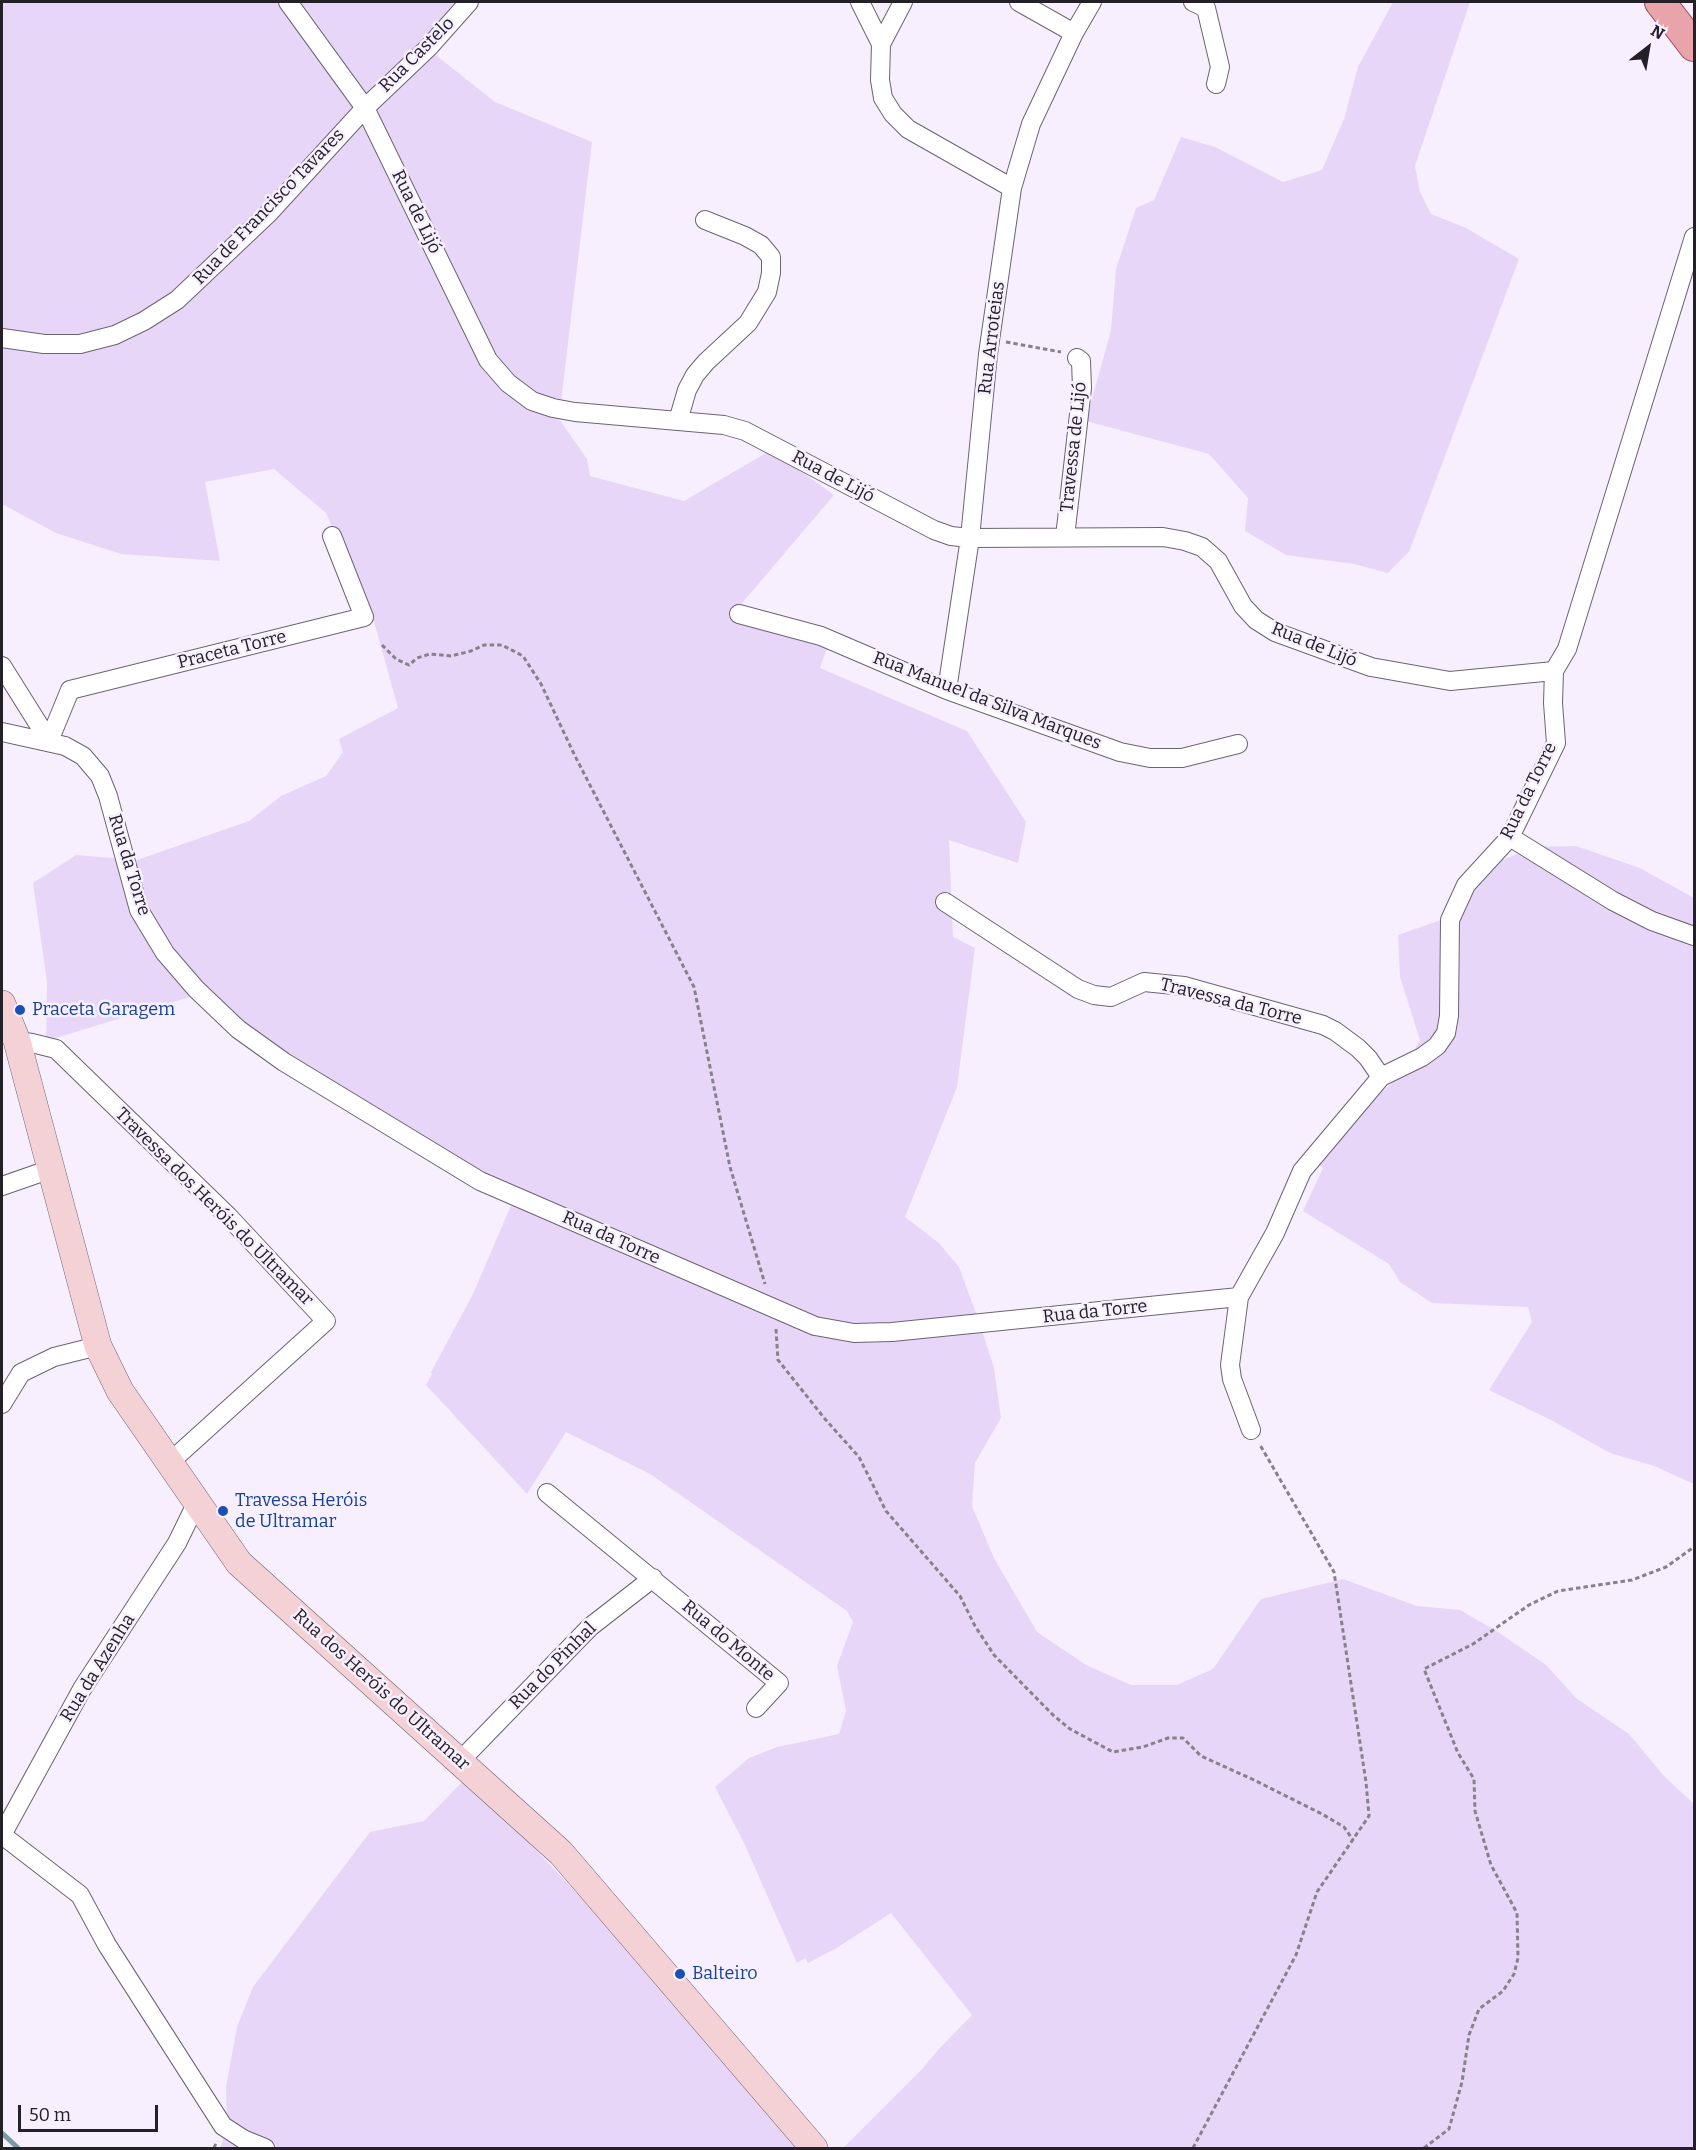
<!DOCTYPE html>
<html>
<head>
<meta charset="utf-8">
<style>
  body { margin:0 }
  #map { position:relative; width:1696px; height:2150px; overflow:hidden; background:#f7effe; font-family:Bitter,serif }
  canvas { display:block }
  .frame { position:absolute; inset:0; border:3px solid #242027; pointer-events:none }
  .north { position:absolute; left:1618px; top:18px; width:60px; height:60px; -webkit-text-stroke:4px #f7effe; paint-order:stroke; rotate:31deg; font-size:16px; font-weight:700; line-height:24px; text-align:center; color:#242027 }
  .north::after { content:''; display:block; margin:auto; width:21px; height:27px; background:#242027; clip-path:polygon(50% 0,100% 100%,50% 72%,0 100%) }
  .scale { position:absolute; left:18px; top:2105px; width:140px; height:27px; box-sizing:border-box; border:3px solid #242027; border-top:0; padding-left:8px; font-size:18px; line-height:21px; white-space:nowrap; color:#242027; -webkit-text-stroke:4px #f7effe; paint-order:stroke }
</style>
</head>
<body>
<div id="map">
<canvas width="1696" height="2150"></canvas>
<div class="frame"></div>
<div class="north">N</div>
<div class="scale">50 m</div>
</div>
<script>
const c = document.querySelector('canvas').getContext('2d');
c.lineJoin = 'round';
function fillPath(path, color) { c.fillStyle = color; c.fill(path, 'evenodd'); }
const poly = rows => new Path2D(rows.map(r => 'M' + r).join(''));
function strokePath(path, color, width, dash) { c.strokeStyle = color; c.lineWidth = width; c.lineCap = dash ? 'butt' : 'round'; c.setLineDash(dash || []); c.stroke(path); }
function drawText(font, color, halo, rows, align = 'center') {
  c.font = font + ' Bitter,serif'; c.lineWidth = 5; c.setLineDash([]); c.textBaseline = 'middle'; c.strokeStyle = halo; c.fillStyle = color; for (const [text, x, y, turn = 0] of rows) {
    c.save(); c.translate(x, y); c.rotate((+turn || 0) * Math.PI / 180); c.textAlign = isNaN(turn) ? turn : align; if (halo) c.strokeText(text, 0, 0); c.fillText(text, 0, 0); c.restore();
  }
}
fillPath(poly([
  [2,2,459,2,422,44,495,102,592,142,559,419,587,459,590,476,684,501,771,450,834,495,732,615,828,644,820,668,967,731,1026,822,1018,863,949,840,953,937,975,948,957,1087,905,1217,939,1243,959,1267,979,1321,994,1368,1001,1418,975,1463,972,1506,994,1558,1037,1632,1086,1665,1131,1685,1177,1685,1213,1669,1261,1599,1343,1579,1417,1606,1460,1610,1498,1632,1546,1665,1577,1699,1629,1734,1664,1776,1694,1804,1694,2148,846,2148,844,2147,923,2068,937,2051,972,2015,891,1913,835,1949,808,1963,805,1958,797,1963,744,1843,715,1787,749,1758,777,1747,839,1734,846,1711,837,1666,853,1622,847,1611,650,1474,566,1432,527,1494,426,1385,432,1374,431,1372,473,1294,515,1196,246,1033,206,992,46,1041,47,982,33,883,76,855,137,860,249,821,281,796,326,776,343,752,339,739,398,708,375,625,326,513,274,469,205,482,220,561,121,554,56,533,2,504],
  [1393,2,1470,2,1415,166,1420,192,1431,214,1464,227,1519,259,1409,552,1388,573,1354,564,1286,555,1245,531,1248,498,1209,454,1086,421,1111,330,1116,269,1136,208,1154,200,1181,137,1215,147,1283,182,1322,170,1344,119,1358,67],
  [1576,846,1640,868,1694,898,1694,1484,1654,1466,1610,1453,1551,1420,1489,1390,1532,1322,1528,1307,1432,1303,1400,1282,1389,1264,1303,1211,1323,1168,1317,1164,1357,1113,1398,1078,1420,1040,1400,977,1398,935,1441,920,1496,863,1533,847],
  [463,1781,519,1832,603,1921,810,2148,220,2148,227,2128,226,2087,237,2027,253,1987,370,1832,424,1821]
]), '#e8d6f8');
strokePath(poly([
  [2,2133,18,2148]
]), '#7899a8', 5);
const street = poly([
  [288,2,365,108,488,360,508,383,532,401,553,408,575,412,724,425,745,431,934,530,951,536,970,538,1163,537,1185,541,1202,547,1218,561,1243,606,1256,620,1275,632,1371,667,1450,681,1554,671],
  [860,2,881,44,880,80,883,98,893,114,908,129,1012,188],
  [1019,2,1074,33],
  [1193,2,1206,8,1220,67,1216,84],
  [881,44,903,2],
  [2,338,44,344,80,344,115,335,144,321,177,300,269,213,365,108,429,47,469,2],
  [678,421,687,390,695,375,706,362,748,323,767,292,771,273,771,257,761,245,745,236,705,220],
  [1065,537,1082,388,1081,361,1077,358],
  [739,614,821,636,947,690,1120,752,1150,758,1182,758,1238,744],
  [2,666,49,741],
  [947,690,970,538,988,354,1012,188,1031,124,1074,33,1092,2],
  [2,732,65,746,83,756,100,776,108,796,139,910,165,953,196,989,238,1029,284,1062,480,1181,815,1326,854,1333,892,1332,1239,1297,1275,1233,1302,1171,1381,1077,1422,1057,1437,1046,1446,1033,1449,1016,1450,920,1466,885,1510,837,1556,743,1553,703,1554,671,1567,649,1694,237],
  [49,741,70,690,364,617,332,536],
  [1510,837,1613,901,1652,921,1694,936],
  [945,902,1078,989,1094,995,1111,997,1144,982,1184,986,1323,1025,1335,1031,1358,1048,1368,1058,1381,1077],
  [17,1041,32,1043,56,1049,229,1217,326,1321,170,1462],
  [2,1186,51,1169],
  [1239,1297,1230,1365,1232,1379,1251,1430],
  [2,1404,21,1373,54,1357,98,1346],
  [547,1493,779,1683,756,1708],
  [460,1761,590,1627,653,1578],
  [2,1835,80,1895,107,1945,223,2126,243,2139,265,2148],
  [2,1835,82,1689,177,1543,197,1502]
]);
const secondary = poly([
  [2,1004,17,1041,98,1346,120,1391,239,1563,561,1853,814,2148]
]);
const primary = poly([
  [1660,2,1694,46]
]);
strokePath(street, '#6c6373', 20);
strokePath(secondary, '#6c6373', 28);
strokePath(primary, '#994d58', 32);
strokePath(poly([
  [1006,342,1061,352],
  [382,645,396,659,409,665,417,658,430,654,451,656,471,651,484,645,502,645,523,656,541,684,575,756,694,987,730,1167,765,1284],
  [776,1329,778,1360,825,1419,859,1457,886,1511,960,1596,975,1626,994,1655,1053,1715,1070,1729,1113,1752,1143,1747,1168,1738,1183,1738,1201,1756,1254,1780,1322,1814,1344,1827,1353,1840],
  [214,2148,217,2141],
  [1193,2148,1296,1955,1317,1892,1369,1816,1366,1782,1334,1572,1260,1445],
  [1424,2148,1449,2129,1462,2082,1469,2035,1479,2009,1503,1991,1514,1974,1518,1958,1517,1913,1491,1865,1475,1811,1474,1779,1458,1753,1424,1669,1473,1644,1529,1605,1558,1591,1632,1580,1666,1567,1694,1547]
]), '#87818c', 3, [4.5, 3]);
strokePath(street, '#fff', 18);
strokePath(secondary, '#f3d1d5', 27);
strokePath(primary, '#e8a3ab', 30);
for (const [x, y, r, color] of [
  [20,1010,6,"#1a4fb4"],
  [223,1511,6,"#1a4fb4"],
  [680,1974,6,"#1a4fb4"]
]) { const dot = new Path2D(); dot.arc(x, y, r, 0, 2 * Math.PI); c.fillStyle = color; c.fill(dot); strokePath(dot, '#f7effe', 2); }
drawText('18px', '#242027', '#f7effe', [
  ["Rua Castelo",417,55,-45],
  ["Rua de Francisco Tavares",269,207,-46],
  ["Rua de Lijó",416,212,64],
  ["Rua Arroteias",992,338,-83],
  ["Travessa de Lijó",1074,447,-84],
  ["Rua de Lijó",833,477,28],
  ["Rua de Lijó",1314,645,22],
  ["Praceta Torre",232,650,-14],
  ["Rua Manuel da Silva Marques",987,701,21],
  ["Rua da Torre",1529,791,-64],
  ["Rua da Torre",129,865,73],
  ["Travessa da Torre",1231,1002,14],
  ["Travessa dos Heróis do Ultramar",214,1207,45],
  ["Rua da Torre",611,1238,24],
  ["Rua da Torre",1095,1312,-6],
  ["Rua do Monte",728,1641,40],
  ["Rua do Pinhal",553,1666,-45],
  ["Rua da Azenha",98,1668,-58],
  ["Rua dos Heróis do Ultramar",381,1690,42]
]);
drawText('18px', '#164399', '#f7effe', [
  ["Praceta Garagem",32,1010],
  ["Travessa Heróis",235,1501],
  ["de Ultramar",235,1522],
  ["Balteiro",692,1974]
], 'left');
</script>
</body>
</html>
